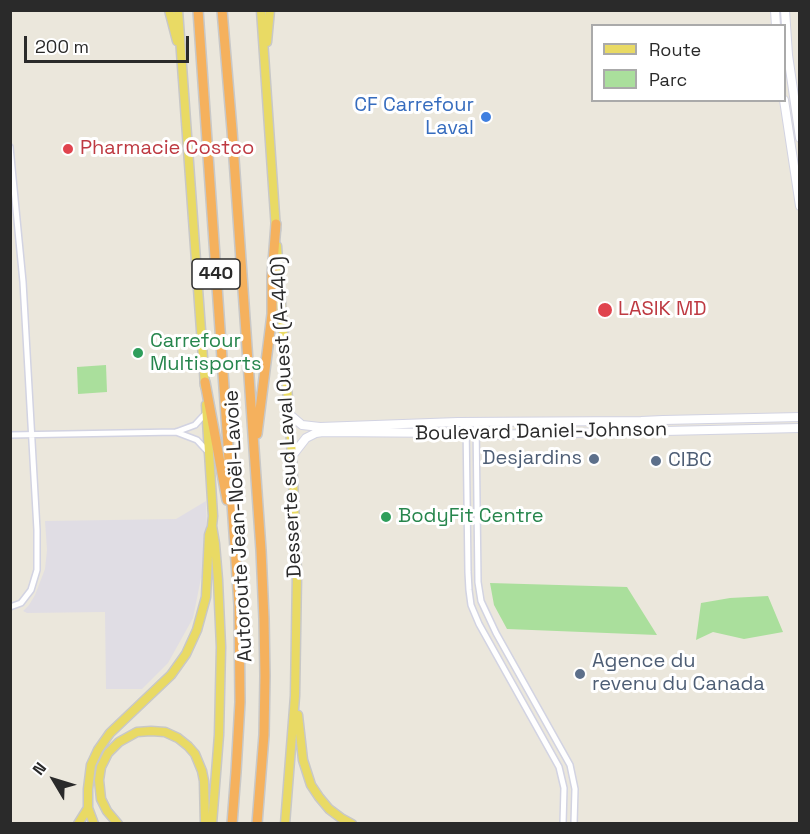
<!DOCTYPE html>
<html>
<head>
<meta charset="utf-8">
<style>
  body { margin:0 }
  #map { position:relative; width:810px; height:834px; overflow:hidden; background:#ebe7dc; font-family:"Space Grotesk",sans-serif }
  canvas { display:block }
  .frame { position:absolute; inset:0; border:12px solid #2a2a2a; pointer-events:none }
  .legend { position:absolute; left:591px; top:24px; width:195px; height:78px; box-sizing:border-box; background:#fff; border:2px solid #aaa; margin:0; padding:8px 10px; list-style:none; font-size:18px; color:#2a2a2a }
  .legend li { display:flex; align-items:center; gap:12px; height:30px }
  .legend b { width:30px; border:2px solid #aaa }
  .north { position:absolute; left:24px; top:750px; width:60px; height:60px; -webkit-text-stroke:4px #fff; paint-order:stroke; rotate:308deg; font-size:16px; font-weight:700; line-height:24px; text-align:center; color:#2a2a2a }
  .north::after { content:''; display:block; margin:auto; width:21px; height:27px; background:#2a2a2a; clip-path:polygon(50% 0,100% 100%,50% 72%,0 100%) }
  .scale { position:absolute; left:24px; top:36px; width:165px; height:27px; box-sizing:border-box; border:3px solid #2a2a2a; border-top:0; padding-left:8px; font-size:18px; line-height:21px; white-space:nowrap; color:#2a2a2a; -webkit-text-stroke:4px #fff; paint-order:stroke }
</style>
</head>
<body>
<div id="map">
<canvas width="810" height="834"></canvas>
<div class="frame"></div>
<ul class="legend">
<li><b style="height:8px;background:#e9da64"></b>Route</li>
<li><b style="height:16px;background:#aadf9c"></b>Parc</li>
</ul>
<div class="north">N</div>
<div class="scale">200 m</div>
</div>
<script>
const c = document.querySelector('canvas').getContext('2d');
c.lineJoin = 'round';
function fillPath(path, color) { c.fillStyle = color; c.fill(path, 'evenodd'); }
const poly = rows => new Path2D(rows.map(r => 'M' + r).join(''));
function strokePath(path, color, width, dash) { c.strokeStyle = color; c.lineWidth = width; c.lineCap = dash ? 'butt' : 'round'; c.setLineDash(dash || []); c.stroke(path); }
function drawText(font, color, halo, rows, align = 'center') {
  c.font = font + ' "Space Grotesk",sans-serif'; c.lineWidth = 6; c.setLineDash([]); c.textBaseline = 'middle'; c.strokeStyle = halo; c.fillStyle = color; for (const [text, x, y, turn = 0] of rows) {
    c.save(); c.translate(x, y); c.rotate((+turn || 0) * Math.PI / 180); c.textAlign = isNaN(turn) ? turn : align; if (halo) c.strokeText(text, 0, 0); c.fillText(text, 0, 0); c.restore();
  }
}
fillPath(poly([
  [206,501,207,535,205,577,201,578,193,618,168,663,142,689,106,689,105,612,27,613,23,611,29,605,35,595,45,569,47,550,45,521,176,519]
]), '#e0dde4');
fillPath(poly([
  [106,365,107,392,78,394,77,367],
  [490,583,627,587,657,635,507,629,494,605],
  [768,596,783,632,744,639,713,632,696,640,701,603,730,598]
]), '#aadf9c');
const street = poly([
  [10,147,23,282,37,530,37,570,31,590,21,603,10,607],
  [466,422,468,572,469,590,471,605,479,624,559,767,564,788,563,824],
  [476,422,478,582,481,601,496,633,570,765,575,789,574,824],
  [176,432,197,440,209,453],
  [10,435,176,432,195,425,206,413]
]);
const secondary = poly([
  [775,10,776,26],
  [785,10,788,55,800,138],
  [784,100,800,206],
  [289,414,302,425,320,427,458,422,641,421,663,420,800,417],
  [292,456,306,438,316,433,323,432,456,433,483,435,800,428]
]);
const primary = poly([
  [169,10,177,41],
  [178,10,205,386],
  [261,10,276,230],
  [267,42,270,10],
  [277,246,292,456,297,574,295,696,285,824],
  [206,405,213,516,212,526,215,544,218,580,221,647,219,735,212,824],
  [298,715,303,760,311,785,319,797,329,809,341,818,352,824],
  [78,824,88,808],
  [94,824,88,808,88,789,91,765,98,750,110,733,171,675,186,654,197,630,206,597,209,535,211,529],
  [118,824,107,811,101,799,99,780,101,767,108,753,119,742,137,732,151,731,165,732,178,738,188,746,195,754,202,771,204,781,205,824]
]);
const highway = poly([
  [198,10,239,605,240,702,236,772,232,824],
  [222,10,232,130,261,550,264,619,265,676,264,735,257,824],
  [205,382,227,500],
  [257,434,272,314,272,276,276,224]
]);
strokePath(street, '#d2d3e2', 8);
strokePath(secondary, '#d2d3e2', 10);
strokePath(primary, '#c8c8c8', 11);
strokePath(highway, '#c8c8c8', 12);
strokePath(street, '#fff', 5);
strokePath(secondary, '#fff', 8);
strokePath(primary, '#e9da64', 8);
strokePath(highway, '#f5b15d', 9);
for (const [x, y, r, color] of [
  [486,117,6,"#3f7fe0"],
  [68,149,6,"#e0444e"],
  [605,310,8,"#e0444e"],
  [138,353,6,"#2e9e5b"],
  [594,459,6,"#5c6f8a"],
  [656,461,6,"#5c6f8a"],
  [386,517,6,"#2e9e5b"],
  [580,674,6,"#5c6f8a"]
]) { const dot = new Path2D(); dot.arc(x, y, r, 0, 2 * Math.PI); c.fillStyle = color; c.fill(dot); strokePath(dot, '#fff', 2); }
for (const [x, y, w] of [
  [216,274,48]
]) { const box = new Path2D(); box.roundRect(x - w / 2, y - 15, w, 30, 4.5); c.fillStyle = '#fff'; c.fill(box); strokePath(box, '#2a2a2a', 1.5); }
drawText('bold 18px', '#2a2a2a', null, [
  ["440",216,274]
]);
drawText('20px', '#366cbe', '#fff', [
  ["CF Carrefour",474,106],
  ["Laval",474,129]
], 'right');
drawText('20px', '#be3a42', '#fff', [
  ["Pharmacie Costco",80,149],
  ["LASIK MD",618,310]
], 'left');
drawText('20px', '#27864d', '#fff', [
  ["Carrefour",150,342],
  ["Multisports",150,365],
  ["BodyFit Centre",398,517]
], 'left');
drawText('20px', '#2a2a2a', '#fff', [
  ["Desserte sud Laval Ouest (A-440)",287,417,-93],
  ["Boulevard Daniel-Johnson",541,432,-1],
  ["Autoroute Jean-Noël-Lavoie",239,526,-93]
]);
drawText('20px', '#4e5e75', '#fff', [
  ["Desjardins",582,459,"right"],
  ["CIBC",668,461],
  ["Agence du",592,662],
  ["revenu du Canada",592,685]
], 'left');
</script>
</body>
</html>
